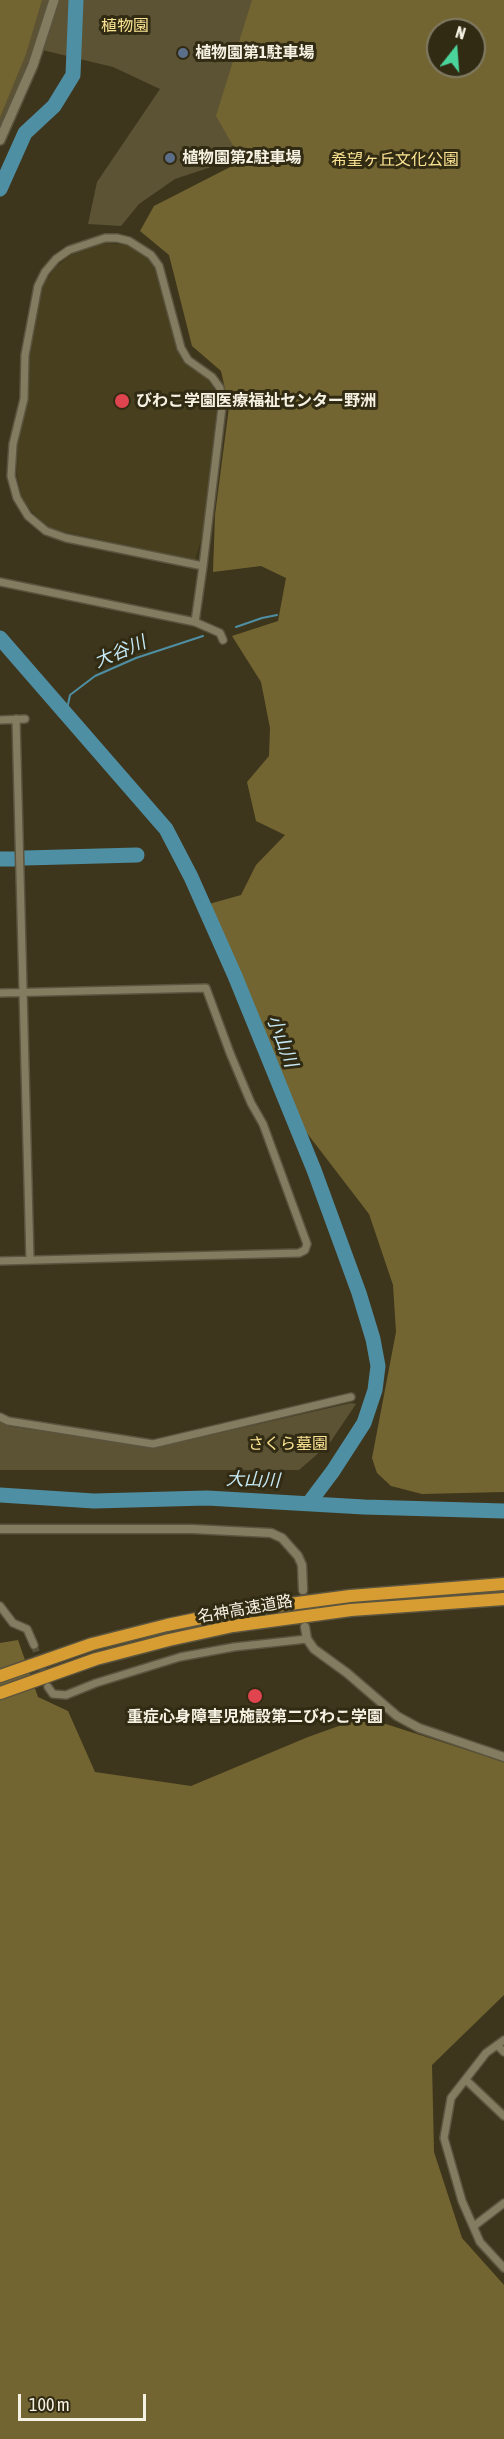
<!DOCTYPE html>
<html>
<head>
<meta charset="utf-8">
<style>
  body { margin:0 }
  #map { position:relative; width:504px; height:2439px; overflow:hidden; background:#3d361d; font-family:"Asap Condensed",sans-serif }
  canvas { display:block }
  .north { position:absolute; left:426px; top:18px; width:60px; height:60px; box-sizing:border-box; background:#322b13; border:2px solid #807b66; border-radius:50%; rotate:17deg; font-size:16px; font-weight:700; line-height:24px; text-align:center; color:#f6f2e3 }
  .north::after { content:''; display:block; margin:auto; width:21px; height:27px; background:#4ad49c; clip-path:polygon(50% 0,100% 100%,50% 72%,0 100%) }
  .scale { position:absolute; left:18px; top:2394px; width:128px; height:27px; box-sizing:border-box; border:3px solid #f6f2e3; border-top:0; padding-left:8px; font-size:18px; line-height:21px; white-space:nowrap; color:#f6f2e3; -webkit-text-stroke:4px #322b13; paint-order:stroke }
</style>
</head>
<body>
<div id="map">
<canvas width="504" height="2439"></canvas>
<div class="north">N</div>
<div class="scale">100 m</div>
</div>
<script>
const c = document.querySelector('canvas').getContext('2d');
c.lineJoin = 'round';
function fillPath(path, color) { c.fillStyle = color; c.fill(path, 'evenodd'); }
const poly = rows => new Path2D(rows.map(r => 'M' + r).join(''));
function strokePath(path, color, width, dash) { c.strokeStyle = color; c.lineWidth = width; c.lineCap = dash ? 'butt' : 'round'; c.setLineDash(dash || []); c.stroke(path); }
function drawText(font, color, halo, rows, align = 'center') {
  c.font = font + ' "Asap Condensed","Noto Sans JP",sans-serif'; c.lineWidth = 6; c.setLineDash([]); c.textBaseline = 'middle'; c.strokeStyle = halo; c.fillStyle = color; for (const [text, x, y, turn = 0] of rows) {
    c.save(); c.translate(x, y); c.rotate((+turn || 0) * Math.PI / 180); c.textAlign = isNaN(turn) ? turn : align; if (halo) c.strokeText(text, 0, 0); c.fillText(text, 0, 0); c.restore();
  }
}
fillPath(poly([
  [104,243,128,245,147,257,156,271,182,361,206,378,214,389,217,406,203,533,195,560,47,528,23,501,17,475,18,436,28,397,29,355,43,285,56,267,71,255]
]), '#483f1f');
fillPath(poly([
  [0,0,321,0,284,131,231,151,217,165,175,179,139,204,121,226,88,224,97,182,160,89,113,67,34,48,0,132],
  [351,1403,356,1404,329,1444,299,1470,0,1470,0,1421,8,1426,153,1448]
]), '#5c5335');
fillPath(poly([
  [0,0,42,0,26,54,0,117],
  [252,0,504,0,504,1492,422,1494,391,1486,377,1473,372,1458,396,1332,393,1285,369,1214,303,1128,209,904,241,895,256,865,285,835,256,821,247,782,269,756,270,728,261,682,232,636,278,621,286,578,261,566,213,572,215,515,229,407,221,371,192,346,169,255,140,231,154,206,238,163,235,149,216,116],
  [438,30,474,30,474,66,438,66],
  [18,1640,38,1697,68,1711,95,1772,191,1786,308,1737,364,1717,504,1762,504,1995,432,2065,434,2152,462,2238,504,2285,504,2439,0,2439,0,1643]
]), '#736531');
strokePath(poly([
  [236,627,262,618,277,615],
  [66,714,70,695,95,676,136,658,203,636]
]), '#4f8fa4', 2);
strokePath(poly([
  [0,189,25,133,54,106,73,75,76,0],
  [0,638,166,829,191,877,235,976,314,1170,359,1293,373,1339,378,1366,375,1390,364,1423,333,1471,309,1503],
  [25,858,137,855],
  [0,859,14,859],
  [0,1495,94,1501,207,1498,364,1507,504,1511]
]), '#4f8fa4', 15);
strokePath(poly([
  [34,1645,46,1679]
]), '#59523b', 7, [7, 3.5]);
const minor = poly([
  [0,582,195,622,220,633,223,640],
  [195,622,203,566,222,407,220,388,212,377,188,360,181,348,159,266,151,255,129,241,117,238,105,238,69,250,56,259,45,272,38,286,25,355,24,399,13,444,11,476,17,498,28,516,46,531,66,538,203,566],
  [16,719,30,1260],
  [0,720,25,719],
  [0,993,206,988,230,1053,251,1103,263,1124,307,1244,305,1250,299,1253,0,1261],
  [0,1417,8,1421,153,1444,351,1397],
  [0,1606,13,1623,27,1629,34,1645],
  [48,1687,53,1694,66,1695,96,1683,180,1657,234,1647,307,1639],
  [504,2040,486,2053,451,2098,444,2138,462,2201,480,2242,504,2268],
  [497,2045,504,2052],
  [466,2080,504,2116],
  [474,2226,504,2203]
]);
const tertiary = poly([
  [0,1529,192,1529,271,1533,282,1538,298,1556,302,1565,303,1590],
  [305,1627,307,1639,314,1649,347,1673,397,1716,419,1728,504,1757]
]);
const secondary = poly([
  [0,140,33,65,54,0]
]);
const motorway = poly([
  [0,1676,92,1644,167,1625,230,1612,350,1596,504,1584],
  [0,1693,96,1659,169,1640,233,1626,351,1610,504,1599]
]);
strokePath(minor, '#5b543f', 10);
strokePath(tertiary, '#5b543f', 11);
strokePath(secondary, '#5b543f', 12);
strokePath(motorway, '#5b543f', 15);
strokePath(minor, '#847c61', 7);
strokePath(tertiary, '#847c61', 8);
strokePath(secondary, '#847c61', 9);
strokePath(motorway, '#d79d32', 12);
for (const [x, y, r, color] of [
  [183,53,6,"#5c6f8a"],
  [170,158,6,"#5c6f8a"],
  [122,401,8,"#e0444e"],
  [255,1696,8,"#e0444e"]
]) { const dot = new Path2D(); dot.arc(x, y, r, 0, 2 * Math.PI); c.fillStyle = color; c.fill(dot); strokePath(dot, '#322b13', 2); }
drawText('16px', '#fae393', '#322b13', [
  ["植物園",125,26],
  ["希望ヶ丘文化公園",395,160],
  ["さくら墓園",288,1444]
]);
drawText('bold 16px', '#f6f2e3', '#322b13', [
  ["植物園第1駐車場",195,53],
  ["植物園第2駐車場",182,158],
  ["びわこ学園医療福祉センター野洲",136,401],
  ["重症心身障害児施設第二びわこ学園",255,1717,"center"]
], 'left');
drawText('16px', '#f6f2e3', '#322b13', [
  ["名神高速道路",245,1609,-10]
]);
drawText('italic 18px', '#c6e9f6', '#322b13', [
  ["大谷川",120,652,-23],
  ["小山川",282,1041,69],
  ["大山川",253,1480,2]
]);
</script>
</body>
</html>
